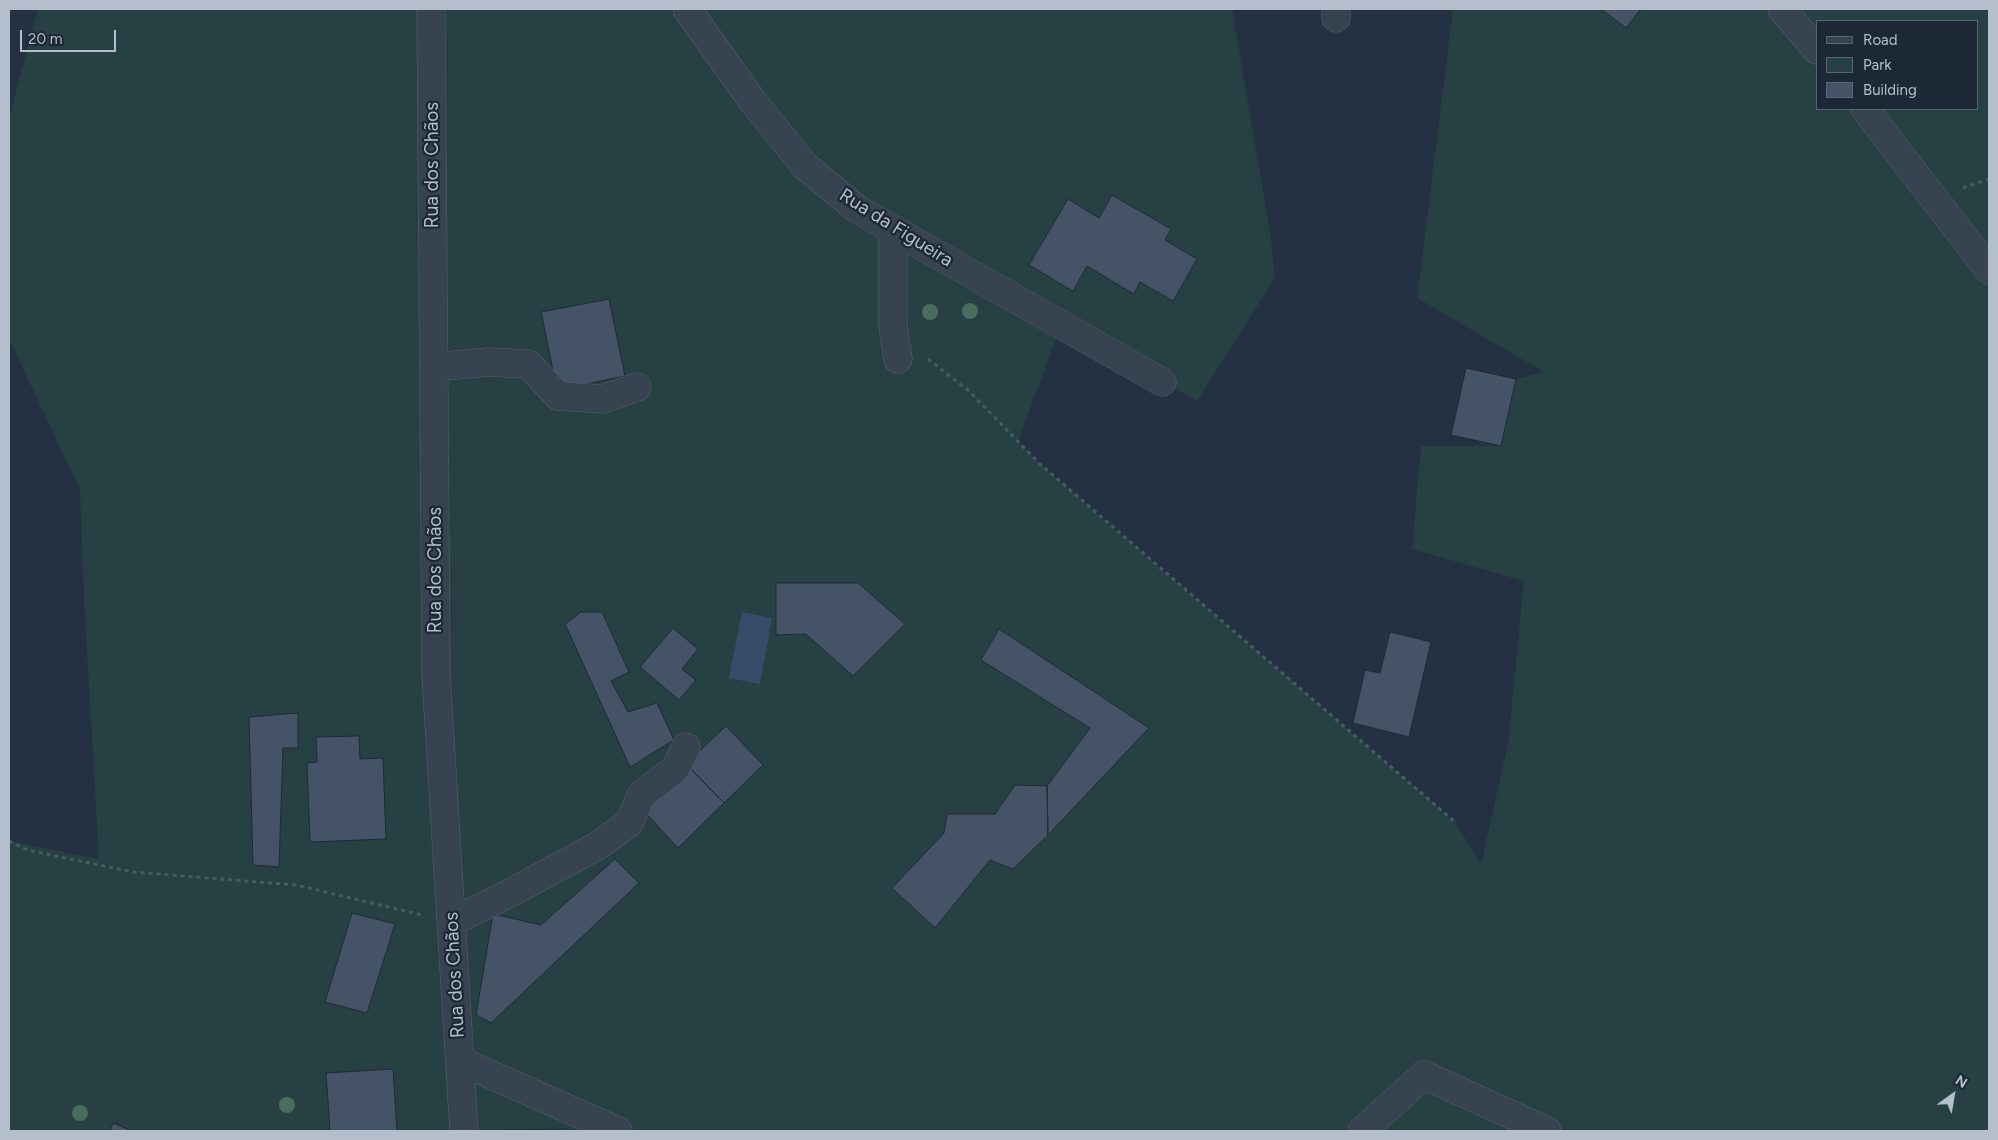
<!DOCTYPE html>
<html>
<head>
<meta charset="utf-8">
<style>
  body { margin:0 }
  #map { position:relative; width:1998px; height:1140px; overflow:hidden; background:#243142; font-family:Figtree,sans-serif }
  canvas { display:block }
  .frame { position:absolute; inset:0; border:10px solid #b5becc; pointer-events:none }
  .legend { position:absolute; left:1816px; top:20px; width:162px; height:90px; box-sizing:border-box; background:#1d2836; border:1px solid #5a6472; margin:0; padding:6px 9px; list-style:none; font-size:15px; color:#b5becc }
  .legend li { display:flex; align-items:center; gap:10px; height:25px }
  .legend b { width:25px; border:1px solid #5a6472 }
  .north { position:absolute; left:1928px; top:1070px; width:50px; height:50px; -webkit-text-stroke:4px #1d2836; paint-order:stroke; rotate:32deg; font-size:14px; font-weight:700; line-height:20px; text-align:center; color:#b5becc }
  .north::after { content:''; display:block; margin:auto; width:18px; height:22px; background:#b5becc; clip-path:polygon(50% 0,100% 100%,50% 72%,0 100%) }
  .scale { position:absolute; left:20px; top:30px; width:96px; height:22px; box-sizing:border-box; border:2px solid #b5becc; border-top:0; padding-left:6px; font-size:15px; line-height:18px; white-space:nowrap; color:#b5becc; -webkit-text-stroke:4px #1d2836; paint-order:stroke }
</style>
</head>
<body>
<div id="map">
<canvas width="1998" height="1140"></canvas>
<div class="frame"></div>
<ul class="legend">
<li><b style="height:6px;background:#384351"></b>Road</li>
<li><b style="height:14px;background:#264043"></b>Park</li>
<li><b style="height:14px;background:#445366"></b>Building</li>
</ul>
<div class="north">N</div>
<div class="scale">20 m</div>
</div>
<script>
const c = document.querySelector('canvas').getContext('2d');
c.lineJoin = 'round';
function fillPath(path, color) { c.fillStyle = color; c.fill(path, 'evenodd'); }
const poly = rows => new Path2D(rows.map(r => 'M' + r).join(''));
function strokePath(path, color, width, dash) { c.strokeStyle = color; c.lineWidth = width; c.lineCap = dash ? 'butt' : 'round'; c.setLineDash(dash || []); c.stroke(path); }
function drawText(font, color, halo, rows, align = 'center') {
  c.font = font + ' Figtree,sans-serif'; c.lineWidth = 4.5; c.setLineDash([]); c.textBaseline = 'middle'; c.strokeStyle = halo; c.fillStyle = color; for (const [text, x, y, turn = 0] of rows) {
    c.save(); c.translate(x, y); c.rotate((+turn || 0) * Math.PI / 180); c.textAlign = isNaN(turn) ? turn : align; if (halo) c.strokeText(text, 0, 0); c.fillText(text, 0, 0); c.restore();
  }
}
fillPath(poly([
  [38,9,1232,9,1271,239,1275,278,1197,401,1061,325,1018,441,1040,464,1119,533,1455,822,1481,864,1508,744,1524,581,1412,549,1421,446,1501,446,1516,379,1544,372,1417,298,1453,9,1989,9,1989,1131,9,1131,9,841,99,859,84,600,80,490,9,339,9,118],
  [1817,21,1977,21,1977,109,1817,109]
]), '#264043');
fillPath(poly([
  [742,612,772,618,760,684,729,678]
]), '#364d6a');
const building = poly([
  [1601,9,1641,9,1626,28,1601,9],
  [1112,195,1171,229,1165,240,1197,259,1173,301,1140,282,1134,294,1087,266,1073,291,1029,265,1068,199,1099,218,1112,195],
  [609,299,625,376,557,390,541,312,609,299],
  [1466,368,1516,379,1501,446,1451,435,1466,368],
  [776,583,858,583,905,624,853,676,806,634,776,635,776,583],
  [581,612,602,612,629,672,611,681,628,712,657,703,674,740,630,767,565,624,581,612],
  [673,628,698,649,682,669,696,680,679,700,640,667,673,628],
  [999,629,1149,728,1048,835,1047,786,1090,728,981,660,999,629],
  [1390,632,1431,642,1409,737,1353,723,1365,670,1380,673,1390,632],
  [298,713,298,748,283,748,279,867,253,865,249,717,298,713],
  [726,726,763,765,724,803,686,764,726,726],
  [359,736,360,759,383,758,386,839,310,842,307,763,317,762,316,737,359,736],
  [686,764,724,803,678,848,640,807,686,764],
  [1015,785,1047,786,1048,835,1013,869,990,860,935,928,892,888,944,833,947,814,995,814,1015,785],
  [615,859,639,883,491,1023,476,1015,493,914,541,925,615,859],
  [352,913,395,924,367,1013,325,1002,352,913],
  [393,1069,397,1131,330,1131,326,1073,393,1069],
  [113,1123,132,1131,110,1131,113,1123],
  [567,1129,567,1131,504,1131,504,1130,567,1129]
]);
fillPath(building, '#445366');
strokePath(building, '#1f2a38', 1);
const street = poly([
  [431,9,436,674,464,1131],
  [687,9,751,99,805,166,857,209,1162,382],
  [1336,9,1336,18],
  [1782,9,1817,50],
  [1865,109,1989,270],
  [893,230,893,326,898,359],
  [434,367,488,362,528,364,558,396,603,399,637,387],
  [452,922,512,892,599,845,629,823,642,794,675,769,686,747],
  [460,1061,618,1131],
  [1362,1131,1424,1075,1547,1131]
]);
strokePath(street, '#56616f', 29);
strokePath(poly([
  [1963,188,1989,179],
  [928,359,969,391,1040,464,1455,822],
  [9,841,27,850,133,872,296,885,422,915]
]), '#445d5f', 3, [4, 4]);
strokePath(street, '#384351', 28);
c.fillStyle = '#4a6d5e';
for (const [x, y] of [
  [970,311],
  [930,312],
  [287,1105],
  [80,1113]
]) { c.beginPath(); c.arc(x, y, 8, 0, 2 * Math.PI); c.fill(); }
drawText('19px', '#b5becc', '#1d2836', [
  ["Rua dos Chãos",432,165,-90],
  ["Rua da Figueira",896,228,32],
  ["Rua dos Chãos",435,570,-90],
  ["Rua dos Chãos",455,975,-93]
]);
</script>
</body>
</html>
